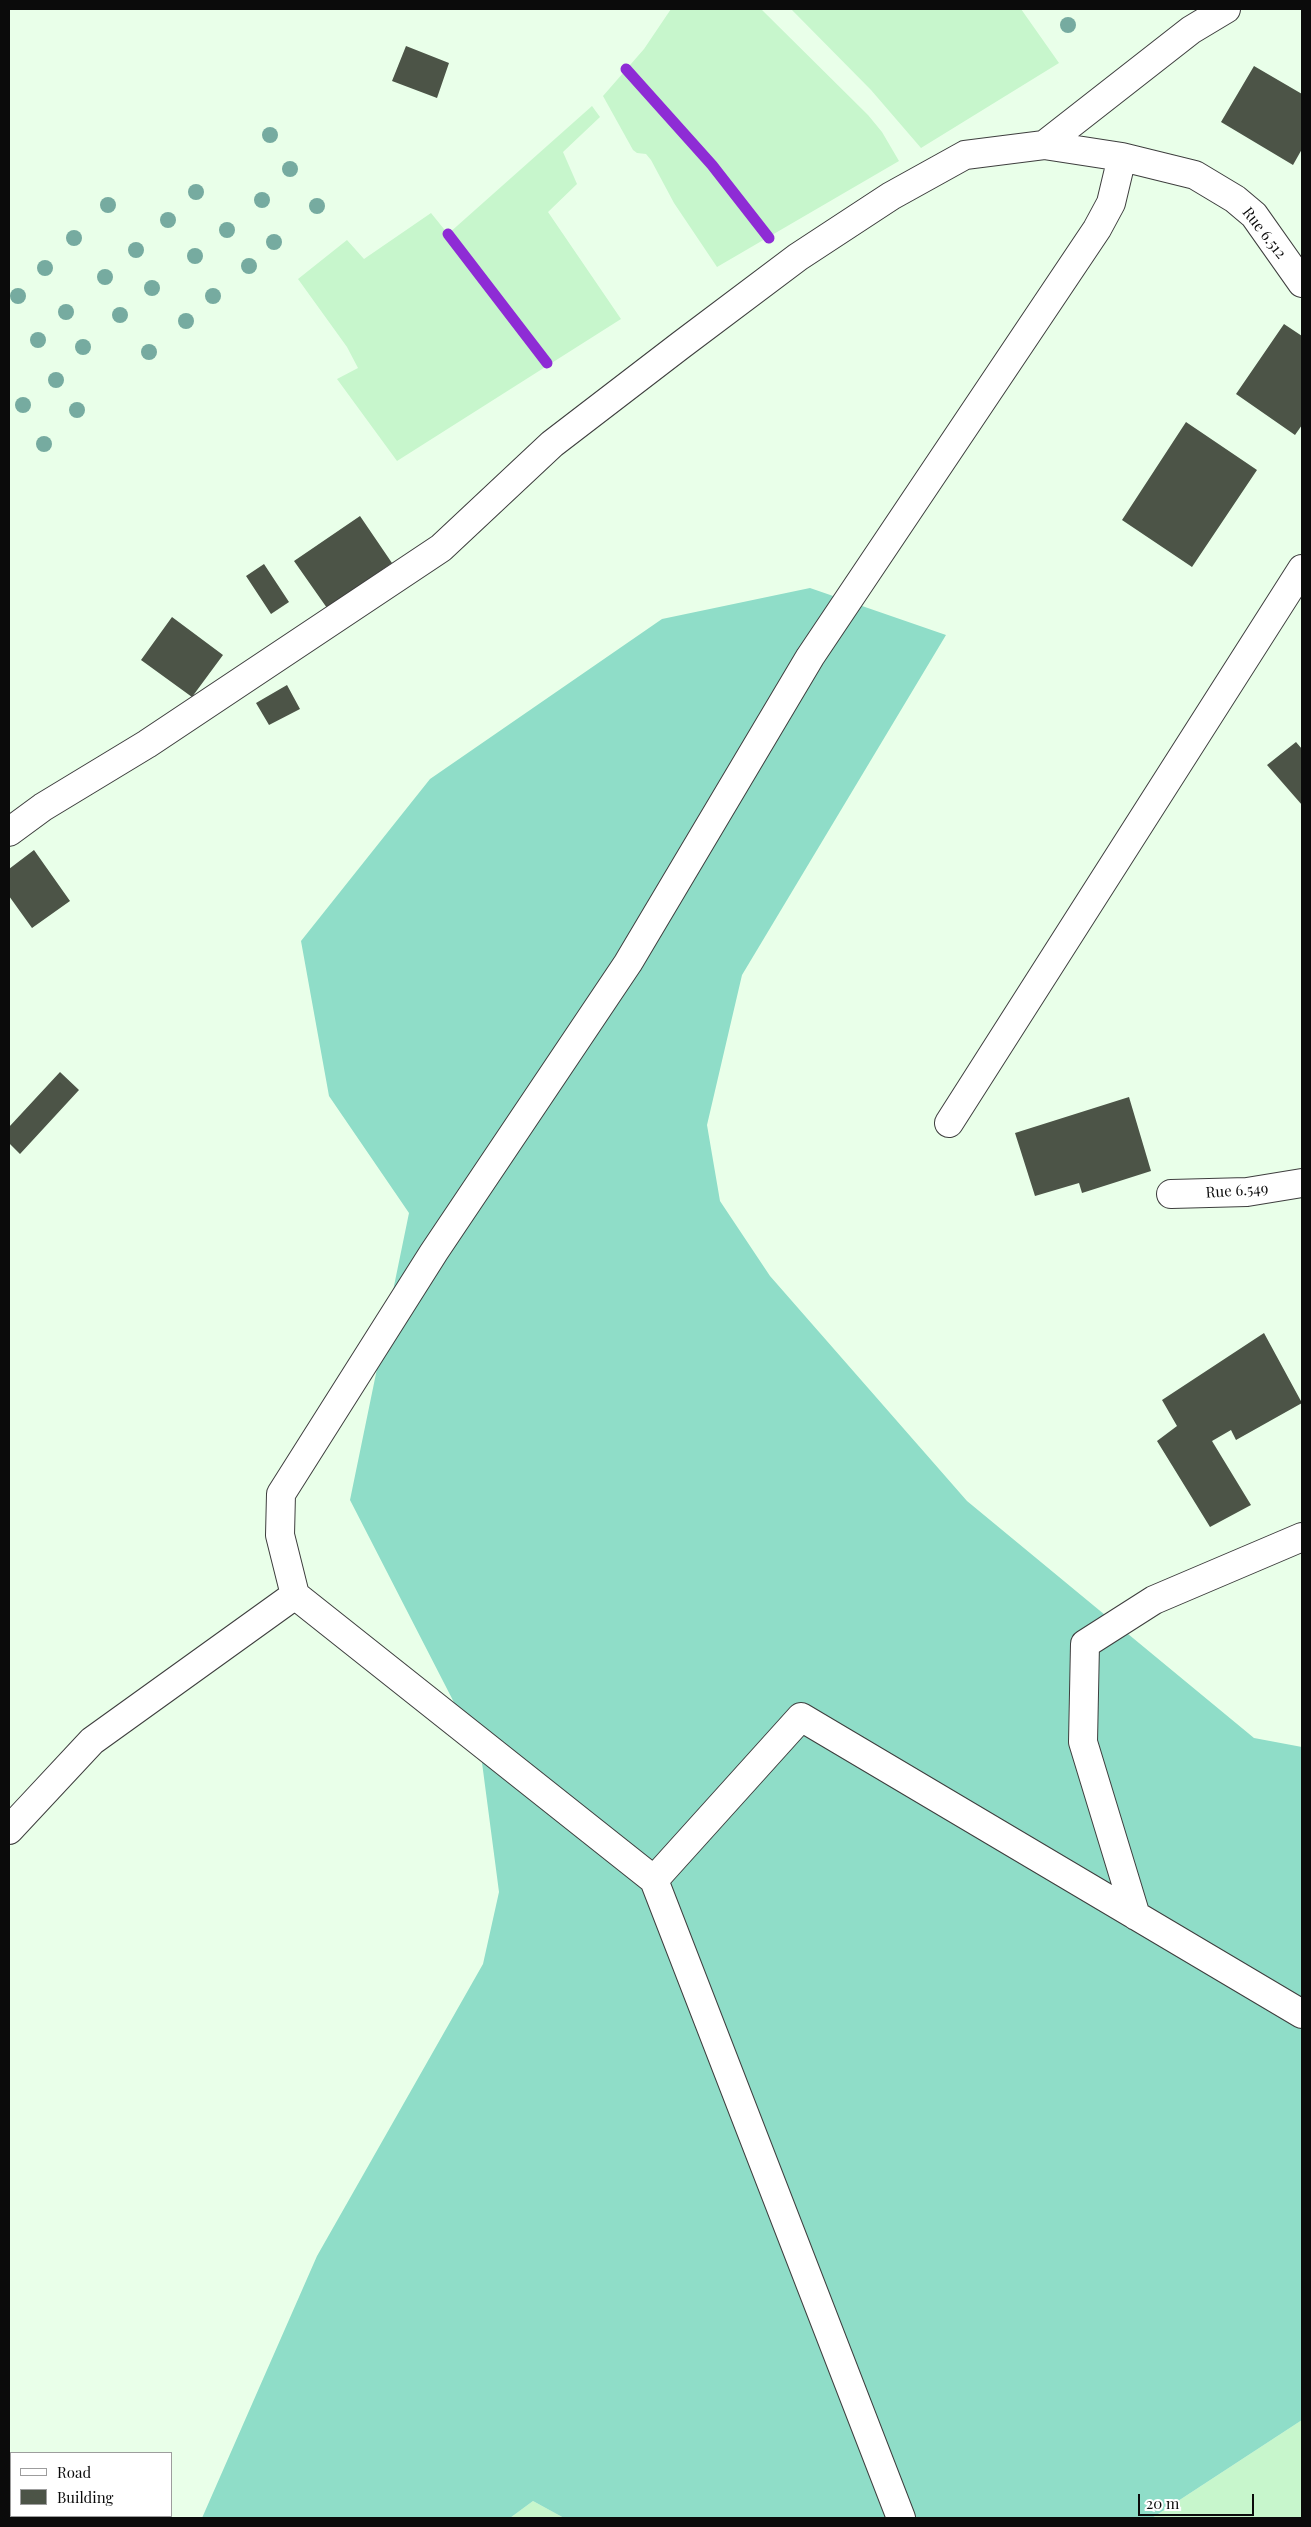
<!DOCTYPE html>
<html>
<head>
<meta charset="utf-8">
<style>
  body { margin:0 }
  #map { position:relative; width:1311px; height:2527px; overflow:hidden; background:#e9ffe9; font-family:"Playfair Display",serif }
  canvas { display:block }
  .frame { position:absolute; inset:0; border:10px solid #0b0b0b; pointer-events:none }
  .legend { position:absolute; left:10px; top:2452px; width:162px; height:65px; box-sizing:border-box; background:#fff; border:1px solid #9d9d9d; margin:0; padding:6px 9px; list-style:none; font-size:15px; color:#0b0b0b }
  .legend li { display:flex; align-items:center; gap:10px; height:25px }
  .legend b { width:25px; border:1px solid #9d9d9d }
  .scale { position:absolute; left:1138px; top:2494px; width:116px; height:22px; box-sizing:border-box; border:2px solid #0b0b0b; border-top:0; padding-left:6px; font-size:15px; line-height:18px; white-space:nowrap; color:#0b0b0b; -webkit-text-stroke:4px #fff; paint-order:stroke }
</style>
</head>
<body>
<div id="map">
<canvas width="1311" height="2527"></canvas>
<div class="frame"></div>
<ul class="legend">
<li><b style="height:6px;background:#fff"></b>Road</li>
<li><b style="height:14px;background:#4c5447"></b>Building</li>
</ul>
<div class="scale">20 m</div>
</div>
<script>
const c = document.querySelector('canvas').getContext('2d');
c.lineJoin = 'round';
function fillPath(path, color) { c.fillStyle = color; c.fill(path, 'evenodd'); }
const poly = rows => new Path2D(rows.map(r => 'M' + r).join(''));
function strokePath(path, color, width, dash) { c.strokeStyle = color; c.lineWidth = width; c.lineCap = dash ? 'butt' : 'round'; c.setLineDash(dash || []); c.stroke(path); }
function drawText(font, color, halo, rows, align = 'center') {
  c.font = font + ' "Playfair Display",serif'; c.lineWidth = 5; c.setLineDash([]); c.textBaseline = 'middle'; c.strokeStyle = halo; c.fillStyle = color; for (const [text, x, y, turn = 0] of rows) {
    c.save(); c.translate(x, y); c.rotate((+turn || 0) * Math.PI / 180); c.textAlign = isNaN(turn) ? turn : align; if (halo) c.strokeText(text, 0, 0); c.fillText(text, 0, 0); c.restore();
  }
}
fillPath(poly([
  [671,9,761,9,868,115,882,132,899,161,717,267,674,203,651,160,646,154,637,153,633,150,603,96,644,49],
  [791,9,1021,9,1059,63,921,148,871,90],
  [592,106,600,117,563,152,577,184,548,212,621,319,397,461,337,379,358,368,347,347,298,279,347,240,364,259,431,213,448,234],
  [1302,2420,1302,2518,1152,2518],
  [533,2501,564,2518,510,2518]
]), '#c7f6cc');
fillPath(poly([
  [810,588,946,635,742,975,707,1125,720,1201,770,1276,967,1501,1254,1738,1302,1747,1302,2420,1152,2518,564,2518,533,2501,510,2518,202,2518,317,2256,483,1964,499,1892,481,1755,350,1500,409,1213,329,1096,301,941,430,779,662,619]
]), '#8fddc8');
strokePath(poly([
  [626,69,712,165,769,238],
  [448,234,547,363]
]), '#8e2cd5', 11);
fillPath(poly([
  [406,46,449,63,437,98,392,81],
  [1254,66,1302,94,1302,149,1293,165,1221,122],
  [1284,324,1302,336,1302,425,1295,435,1236,394],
  [1186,422,1257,470,1192,567,1122,520],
  [360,516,392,563,327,608,294,561],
  [264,564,289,602,271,614,246,576],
  [172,617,223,655,192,697,141,660],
  [287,685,300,709,269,725,256,703],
  [1296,742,1302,749,1302,805,1267,765],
  [34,850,70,901,32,928,9,896,9,869],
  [60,1072,79,1090,20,1154,9,1143,9,1127],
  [1129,1097,1151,1171,1082,1193,1079,1183,1035,1196,1015,1133],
  [1264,1333,1302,1403,1236,1440,1231,1430,1212,1441,1251,1505,1210,1527,1157,1441,1177,1426,1162,1400]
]), '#4c5447');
const street = poly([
  [1044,145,1191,30,1226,9],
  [9,832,43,807,147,744,441,548,552,444,681,345,798,257,891,196,965,155,1044,145,1122,157,1195,175,1235,199,1254,215,1302,283],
  [949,1123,1302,569],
  [1171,1194,1247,1192,1302,1183],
  [9,1830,92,1741,295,1595],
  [654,1880,801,1717,1302,2014],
  [1136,1916,1083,1742,1085,1644,1154,1600,1302,1537],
  [901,2518,654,1880,295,1595,280,1535,281,1494,434,1252,628,963,810,657,1097,229,1111,203,1122,157]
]);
strokePath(street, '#3e3e3e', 30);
strokePath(street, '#fff', 28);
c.fillStyle = '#76aba0';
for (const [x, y] of [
  [1068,25],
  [270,135],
  [290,169],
  [196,192],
  [262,200],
  [108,205],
  [317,206],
  [168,220],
  [227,230],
  [74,238],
  [274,242],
  [136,250],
  [195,256],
  [249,266],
  [45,268],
  [105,277],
  [152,288],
  [18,296],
  [213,296],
  [66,312],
  [120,315],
  [186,321],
  [38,340],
  [83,347],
  [149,352],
  [56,380],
  [23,405],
  [77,410],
  [44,444]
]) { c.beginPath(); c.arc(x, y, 8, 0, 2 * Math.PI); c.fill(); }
drawText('15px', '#0b0b0b', '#fff', [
  ["Rue 6.512",1264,233,52],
  ["Rue 6.549",1237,1191,-4]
]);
</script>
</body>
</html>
